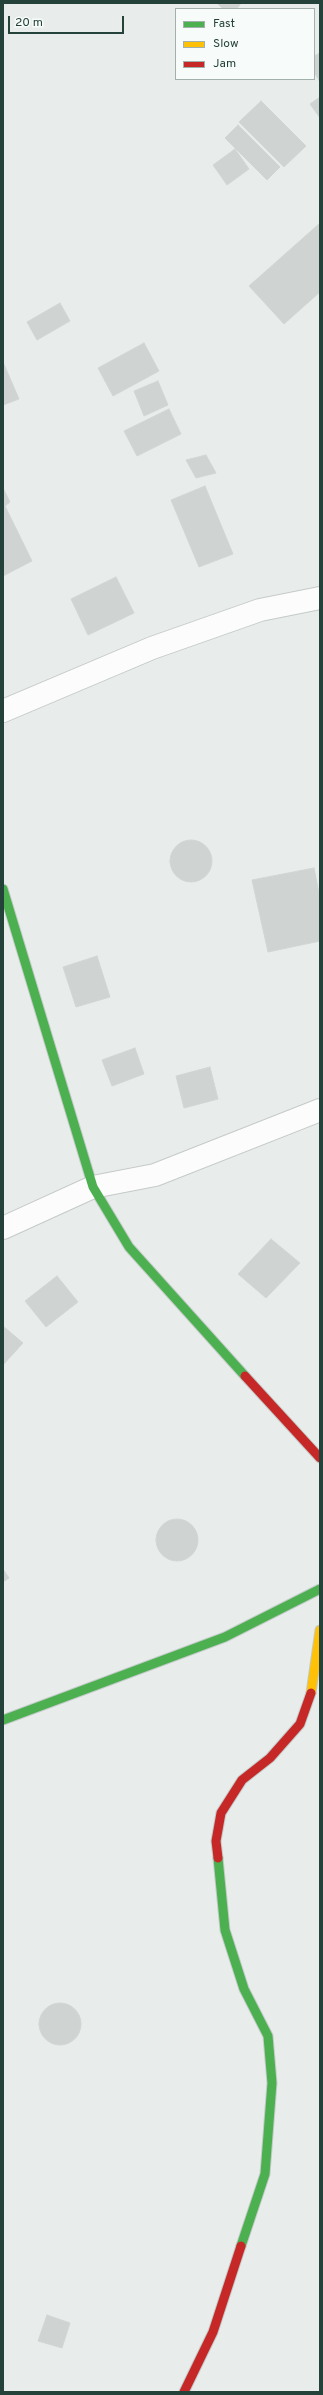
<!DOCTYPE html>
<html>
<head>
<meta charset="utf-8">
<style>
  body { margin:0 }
  #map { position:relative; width:323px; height:2395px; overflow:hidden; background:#e8edeb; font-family:Overpass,sans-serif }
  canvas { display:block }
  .frame { position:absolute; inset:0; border:4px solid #24423a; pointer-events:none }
  .legend { position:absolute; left:175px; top:8px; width:140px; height:72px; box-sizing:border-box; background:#f7fbf9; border:1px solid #a3b1ad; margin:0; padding:5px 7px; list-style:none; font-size:12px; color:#24423a }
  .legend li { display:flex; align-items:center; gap:8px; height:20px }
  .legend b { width:20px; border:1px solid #a3b1ad }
  .scale { position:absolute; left:8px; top:16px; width:116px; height:18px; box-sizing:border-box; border:2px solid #24423a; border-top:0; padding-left:5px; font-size:12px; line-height:14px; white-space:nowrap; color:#24423a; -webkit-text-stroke:3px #f7fbf9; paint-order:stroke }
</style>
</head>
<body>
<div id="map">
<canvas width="323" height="2395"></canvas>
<div class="frame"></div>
<ul class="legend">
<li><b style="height:5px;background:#4caf50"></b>Fast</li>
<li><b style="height:5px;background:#ffc107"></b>Slow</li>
<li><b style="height:5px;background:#c62828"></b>Jam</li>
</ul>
<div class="scale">20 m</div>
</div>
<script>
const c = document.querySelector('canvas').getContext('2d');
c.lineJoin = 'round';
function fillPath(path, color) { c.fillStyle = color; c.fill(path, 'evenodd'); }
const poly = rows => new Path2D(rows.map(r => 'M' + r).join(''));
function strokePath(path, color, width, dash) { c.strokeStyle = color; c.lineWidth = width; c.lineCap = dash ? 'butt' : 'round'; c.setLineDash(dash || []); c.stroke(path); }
const building = poly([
  [217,3,241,3,237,9,223,9,217,3],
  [320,53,320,82,314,72,314,56,320,53],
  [320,97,320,118,310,104,320,97],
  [261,101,306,146,284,167,239,122,261,101],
  [238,125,280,167,267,180,225,138,238,125],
  [235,149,249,169,227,185,213,165,235,149],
  [320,223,320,292,284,324,249,286,320,223],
  [60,303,70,321,37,340,27,322,60,303],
  [144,343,159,371,113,396,98,368,144,343],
  [3,362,19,399,3,405,3,362],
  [158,381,168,405,144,416,134,391,158,381],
  [169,409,181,434,137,456,124,431,169,409],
  [206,455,216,473,196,478,186,460,206,455],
  [205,486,233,554,199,567,171,500,205,486],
  [3,488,10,502,5,506,32,561,3,576,3,488],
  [116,577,134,613,88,635,71,599,116,577],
  '170 861a21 21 0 1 1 42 0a21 21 0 1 1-42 0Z',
  [314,868,320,898,320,941,268,952,252,880,314,868],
  [97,956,110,997,76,1007,63,967,97,956],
  [135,1048,144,1074,112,1086,102,1060,135,1048],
  [210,1067,218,1099,184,1108,176,1076,210,1067],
  [271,1239,300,1263,266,1298,238,1274,271,1239],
  [57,1276,78,1302,46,1327,25,1301,57,1276],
  [3,1326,23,1343,3,1365,3,1326],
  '156 1540a21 21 0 1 1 42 0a21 21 0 1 1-42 0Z',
  [3,1569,9,1578,3,1582,3,1569],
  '39 2024a21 21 0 1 1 42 0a21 21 0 1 1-42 0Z',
  [47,2315,70,2323,62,2348,38,2341,47,2315]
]);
fillPath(building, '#cfd4d2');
strokePath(building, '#d1d6d4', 1);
const street = poly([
  [3,711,152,648,260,610,320,598],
  [3,1228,93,1187,155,1175,320,1110]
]);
const fast = poly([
  [3,889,93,1187,129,1247,245,1376],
  [3,1720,225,1637,320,1589],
  [218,1858,225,1930,244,1989,268,2036,272,2083,265,2174,241,2246]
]);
const slow = poly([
  [311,1693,320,1630]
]);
const jam = poly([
  [245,1376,320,1458],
  [218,1858,216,1841,221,1813,242,1780,270,1758,300,1724,311,1693],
  [184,2392,213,2332,241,2246]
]);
strokePath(street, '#c5cac8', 24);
strokePath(fast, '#c3cbc8', 11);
strokePath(slow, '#c3cbc8', 11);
strokePath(jam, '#c3cbc8', 11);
strokePath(street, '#fcfcfc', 22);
strokePath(fast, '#4caf50', 9);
strokePath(slow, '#ffc107', 9);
strokePath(jam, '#c62828', 9);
</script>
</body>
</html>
